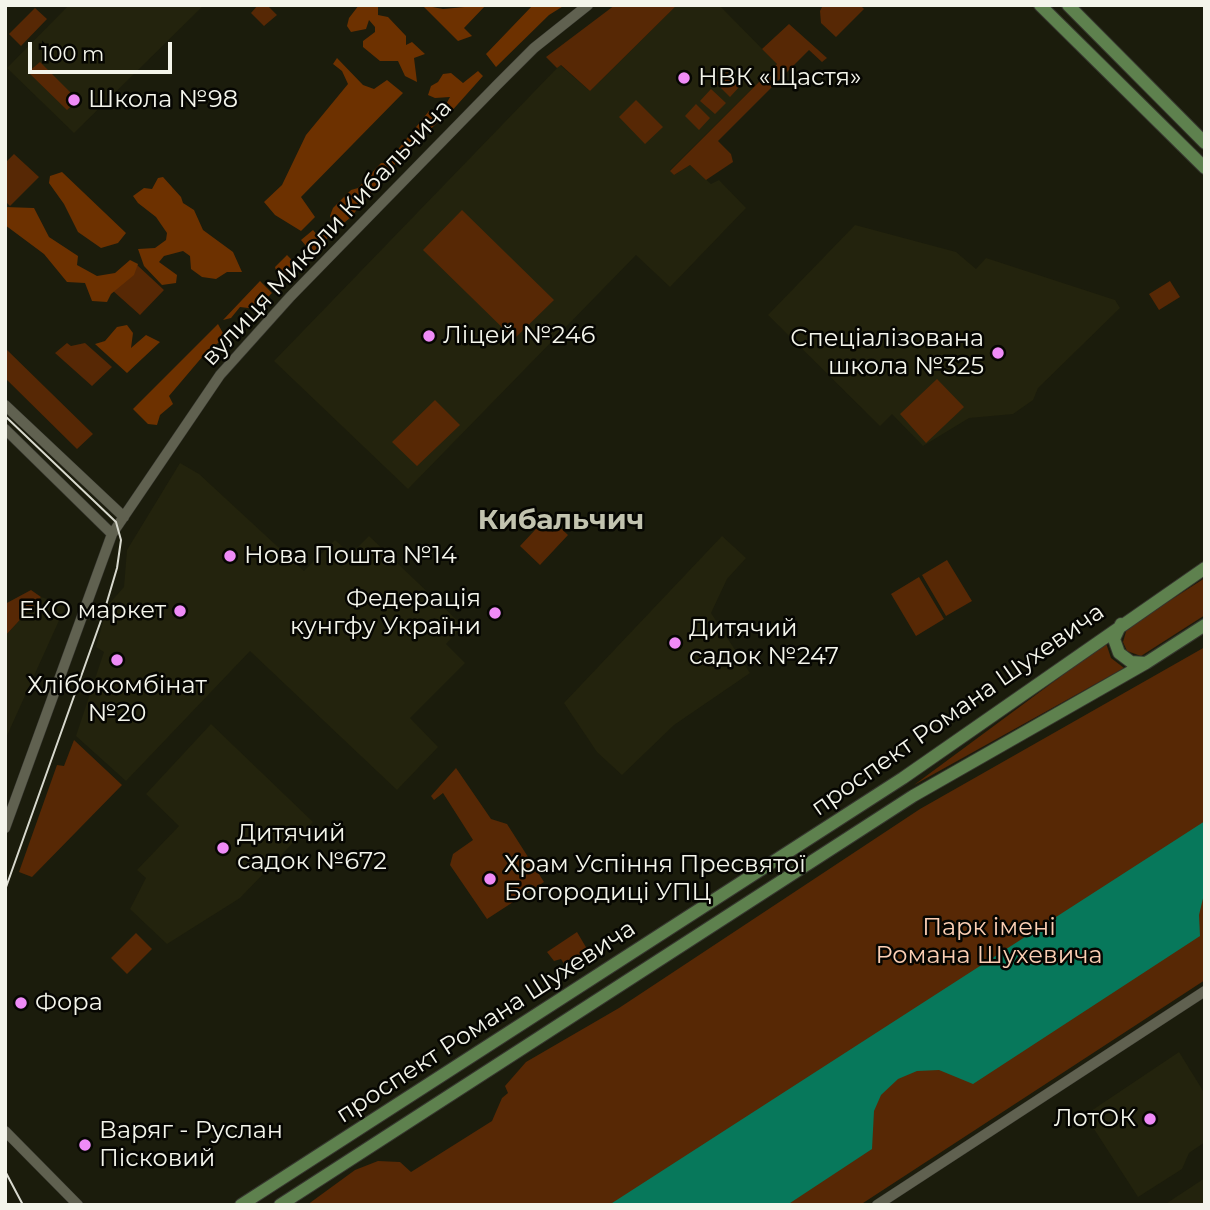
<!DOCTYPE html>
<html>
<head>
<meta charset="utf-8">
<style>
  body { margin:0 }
  #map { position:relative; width:1210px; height:1210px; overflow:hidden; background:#1b1c0c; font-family:Montserrat,sans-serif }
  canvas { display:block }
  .frame { position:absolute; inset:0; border:7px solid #f4f5eb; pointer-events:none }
  .scale { position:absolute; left:28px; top:42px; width:144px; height:32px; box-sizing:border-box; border:4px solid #f4f5eb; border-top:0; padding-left:9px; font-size:21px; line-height:24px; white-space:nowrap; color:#f4f5eb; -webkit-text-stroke:5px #060602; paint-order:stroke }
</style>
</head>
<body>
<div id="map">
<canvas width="1210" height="1210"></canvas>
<div class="frame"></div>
<div class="scale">100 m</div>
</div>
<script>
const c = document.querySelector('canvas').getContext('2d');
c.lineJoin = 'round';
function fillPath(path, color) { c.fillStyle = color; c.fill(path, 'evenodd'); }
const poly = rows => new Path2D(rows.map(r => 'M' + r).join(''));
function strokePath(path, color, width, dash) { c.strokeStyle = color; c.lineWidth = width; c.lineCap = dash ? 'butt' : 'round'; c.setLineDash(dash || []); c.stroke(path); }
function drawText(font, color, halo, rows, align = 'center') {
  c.font = font + ' Montserrat,sans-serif'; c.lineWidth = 5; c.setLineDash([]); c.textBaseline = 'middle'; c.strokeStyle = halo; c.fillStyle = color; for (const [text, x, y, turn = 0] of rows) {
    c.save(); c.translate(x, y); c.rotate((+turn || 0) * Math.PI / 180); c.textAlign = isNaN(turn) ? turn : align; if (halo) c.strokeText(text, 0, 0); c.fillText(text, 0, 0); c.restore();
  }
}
fillPath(poly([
  [69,5,204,5,74,133,7,68],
  [677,5,719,5,777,64,670,170,674,175,690,165,711,184,719,180,746,208,670,287,636,255,408,489,274,361,560,65,590,91],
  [855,225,956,252,976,269,986,258,1115,300,1120,308,1038,388,1033,400,1013,414,969,418,923,446,892,414,880,426,768,315],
  [180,463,199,474,304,571,335,540,351,554,369,536,463,626,446,644,465,663,410,718,438,747,397,790,250,651,126,781,76,736,104,652,96,647,108,605,124,587,127,550],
  [722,536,746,558,727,579,711,613,750,673,674,725,622,775,597,752,564,703],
  [41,597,66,605,5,740,5,636],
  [211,724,313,822,240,898,167,944,130,909,146,878,137,870,179,826,146,794],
  [1179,1052,1205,1094,1205,1142,1189,1153,1182,1169,1138,1197,1085,1115],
  [1205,1178,1205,1205,1164,1205]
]), '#23230d');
fillPath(poly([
  [258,5,267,5,277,15,264,26,251,13],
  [615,5,677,5,590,91,561,65,557,68,546,57],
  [823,5,860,5,864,9,836,37,821,23,820,11],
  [35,8,47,19,21,46,9,34],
  [789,24,827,58,822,62,809,50,718,141,731,154,733,162,706,180,690,165,674,175,670,171,777,64,762,49],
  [40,62,78,100,67,110,28,72],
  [727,72,741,85,730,97,716,83],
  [711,89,726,103,715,114,700,101],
  [636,100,663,127,645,144,619,117],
  [696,104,710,118,699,130,685,116],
  [14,154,39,177,10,206,5,201,5,163],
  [462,210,554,300,514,339,423,250],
  [136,264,164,290,140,315,112,290],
  [1170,281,1180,297,1159,310,1149,294],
  [67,343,71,346,85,343,112,367,92,386,55,353],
  [5,348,93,434,77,449,5,378],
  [937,379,964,407,926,443,900,414],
  [435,400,460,425,417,466,392,442],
  [548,516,568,535,540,565,520,546],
  [947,560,972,601,946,616,922,575],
  [919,577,944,619,916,636,891,594],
  [1205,578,1205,615,1141,656,1127,651,1123,642,1127,628],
  [31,590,41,597,5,636,5,604],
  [1106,643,1111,658,1124,668,914,785],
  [1205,647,1205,980,860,1205,307,1205,355,1170,378,1161,400,1162,411,1172,492,1121,502,1098,508,1093,505,1086,526,1062,619,1008,920,809],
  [74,740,122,785,32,877,19,872,57,765,64,766],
  [456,768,491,819,507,824,544,882,487,919,450,865,453,854,473,840,443,793,434,800,431,796],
  [577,932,590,954,567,969,561,959,554,961,547,952],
  [136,933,152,949,127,974,111,958]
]), '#572805');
fillPath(poly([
  [359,5,378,7,378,15,388,17,406,36,406,45,412,42,425,54,414,58,417,82,405,76,398,61,380,61,363,47,363,41,375,32,375,27,369,20,366,29,351,32,347,26,349,18],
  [422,5,443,9,486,5,464,28,472,36,458,41],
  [533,5,565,5,549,15,496,67,486,54],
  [337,58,363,85,374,89,387,80,403,93,301,197,315,217,301,231,275,215,264,202,282,185,306,135,348,84,342,71,333,64],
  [478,71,483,76,449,114,444,108,450,97,435,98,428,95,431,86,438,82,443,74,451,73,463,83],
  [429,111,438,122,401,157,350,218,340,226,333,223,330,216,333,208,351,190,358,188,381,163,387,163],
  [62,172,126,233,118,243,101,248,78,232,64,204,49,183,50,176],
  [163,177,181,197,183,203,194,210,203,230,233,252,242,272,227,272,216,279,202,277,191,269,190,256,183,251,164,256,159,262,177,275,176,283,162,285,144,266,138,249,155,248,166,240,167,233,156,217,138,203,133,196,144,188,152,189,158,178],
  [5,207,34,208,49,237,78,256,77,265,97,276,115,273,130,260,138,264,134,275,111,294,107,302,92,301,85,283,67,282,44,254,5,225],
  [313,230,318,236,332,234,312,253,301,240],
  [287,255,297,265,280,284,275,267],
  [260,281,272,293,256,309,240,307,231,318,223,320],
  [218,324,225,337,203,356,169,396,173,404,160,415,157,425,148,424,133,409],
  [127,325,133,333,131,348,146,335,160,342,127,373,95,344,105,341,117,327]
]), '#6d3100');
fillPath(poly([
  [1205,821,1205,890,1199,915,1200,936,973,1084,939,1070,917,1071,898,1079,881,1095,874,1111,872,1149,787,1205,609,1205]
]), '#07785b');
const minor = poly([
  [5,405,124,517],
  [5,429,112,534],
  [5,828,112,534,220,375,290,297,497,85,534,48,588,5],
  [5,1131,78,1205],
  [877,1205,1205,991]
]);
const major = poly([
  [1040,5,1205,168],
  [1068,5,1205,143],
  [1121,624,1114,639,1119,653,1131,662,1146,663],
  [241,1205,903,778,1205,568],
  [280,1205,913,796,1146,663,1205,625]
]);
strokePath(minor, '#36362f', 11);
strokePath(major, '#36362f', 14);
strokePath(minor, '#606150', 10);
strokePath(major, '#5e814e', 12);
strokePath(poly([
  [5,416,116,522,121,540,117,568,104,612,5,890],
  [5,1171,23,1205]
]), '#d8d9ce', 2);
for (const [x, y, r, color] of [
  [684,78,7,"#ef8bf7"],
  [74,100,7,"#ef8bf7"],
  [429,336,7,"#ef8bf7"],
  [998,353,7,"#ef8bf7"],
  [230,556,7,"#ef8bf7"],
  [180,611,7,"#ef8bf7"],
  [495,613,7,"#ef8bf7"],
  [675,643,7,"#ef8bf7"],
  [117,660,7,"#ef8bf7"],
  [223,848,7,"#ef8bf7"],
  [490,879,7,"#ef8bf7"],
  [21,1003,7,"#ef8bf7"],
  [1150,1119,7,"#ef8bf7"],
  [85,1145,7,"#ef8bf7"]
]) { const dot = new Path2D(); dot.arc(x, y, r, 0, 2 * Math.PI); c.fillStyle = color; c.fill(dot); strokePath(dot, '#060602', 2.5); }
drawText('24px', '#f4f5eb', '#060602', [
  ["НВК «Щастя»",698,78],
  ["Школа №98",88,100],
  ["Ліцей №246",443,336],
  ["Спеціалізована",984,339,"right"],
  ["школа №325",984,367,"right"],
  ["Нова Пошта №14",244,556],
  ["Федерація",481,599,"right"],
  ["кунгфу України",481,627,"right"],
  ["ЕКО маркет",166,611,"right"],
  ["Дитячий",689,629],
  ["садок №247",689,657],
  ["Хлібокомбінат",117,686,"center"],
  ["№20",117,714,"center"],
  ["Дитячий",237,834],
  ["садок №672",237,862],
  ["Храм Успіння Пресвятої",504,865],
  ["Богородиці УПЦ",504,893],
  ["Фора",35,1003],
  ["ЛотОК",1136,1119,"right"],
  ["Варяг - Руслан",99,1131],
  ["Пісковий",99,1159]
], 'left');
drawText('24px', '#f4f5eb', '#060602', [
  ["вулиця Миколи Кибальчича",327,233,-47],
  ["проспект Романа Шухевича",958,710,-35],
  ["проспект Романа Шухевича",486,1022,-33]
]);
drawText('24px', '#fccfb4', '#060602', [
  ["Парк імені",989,928],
  ["Романа Шухевича",989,956]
]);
drawText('bold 28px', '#c2c3af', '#060602', [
  ["Кибальчич",561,521]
]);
</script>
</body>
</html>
